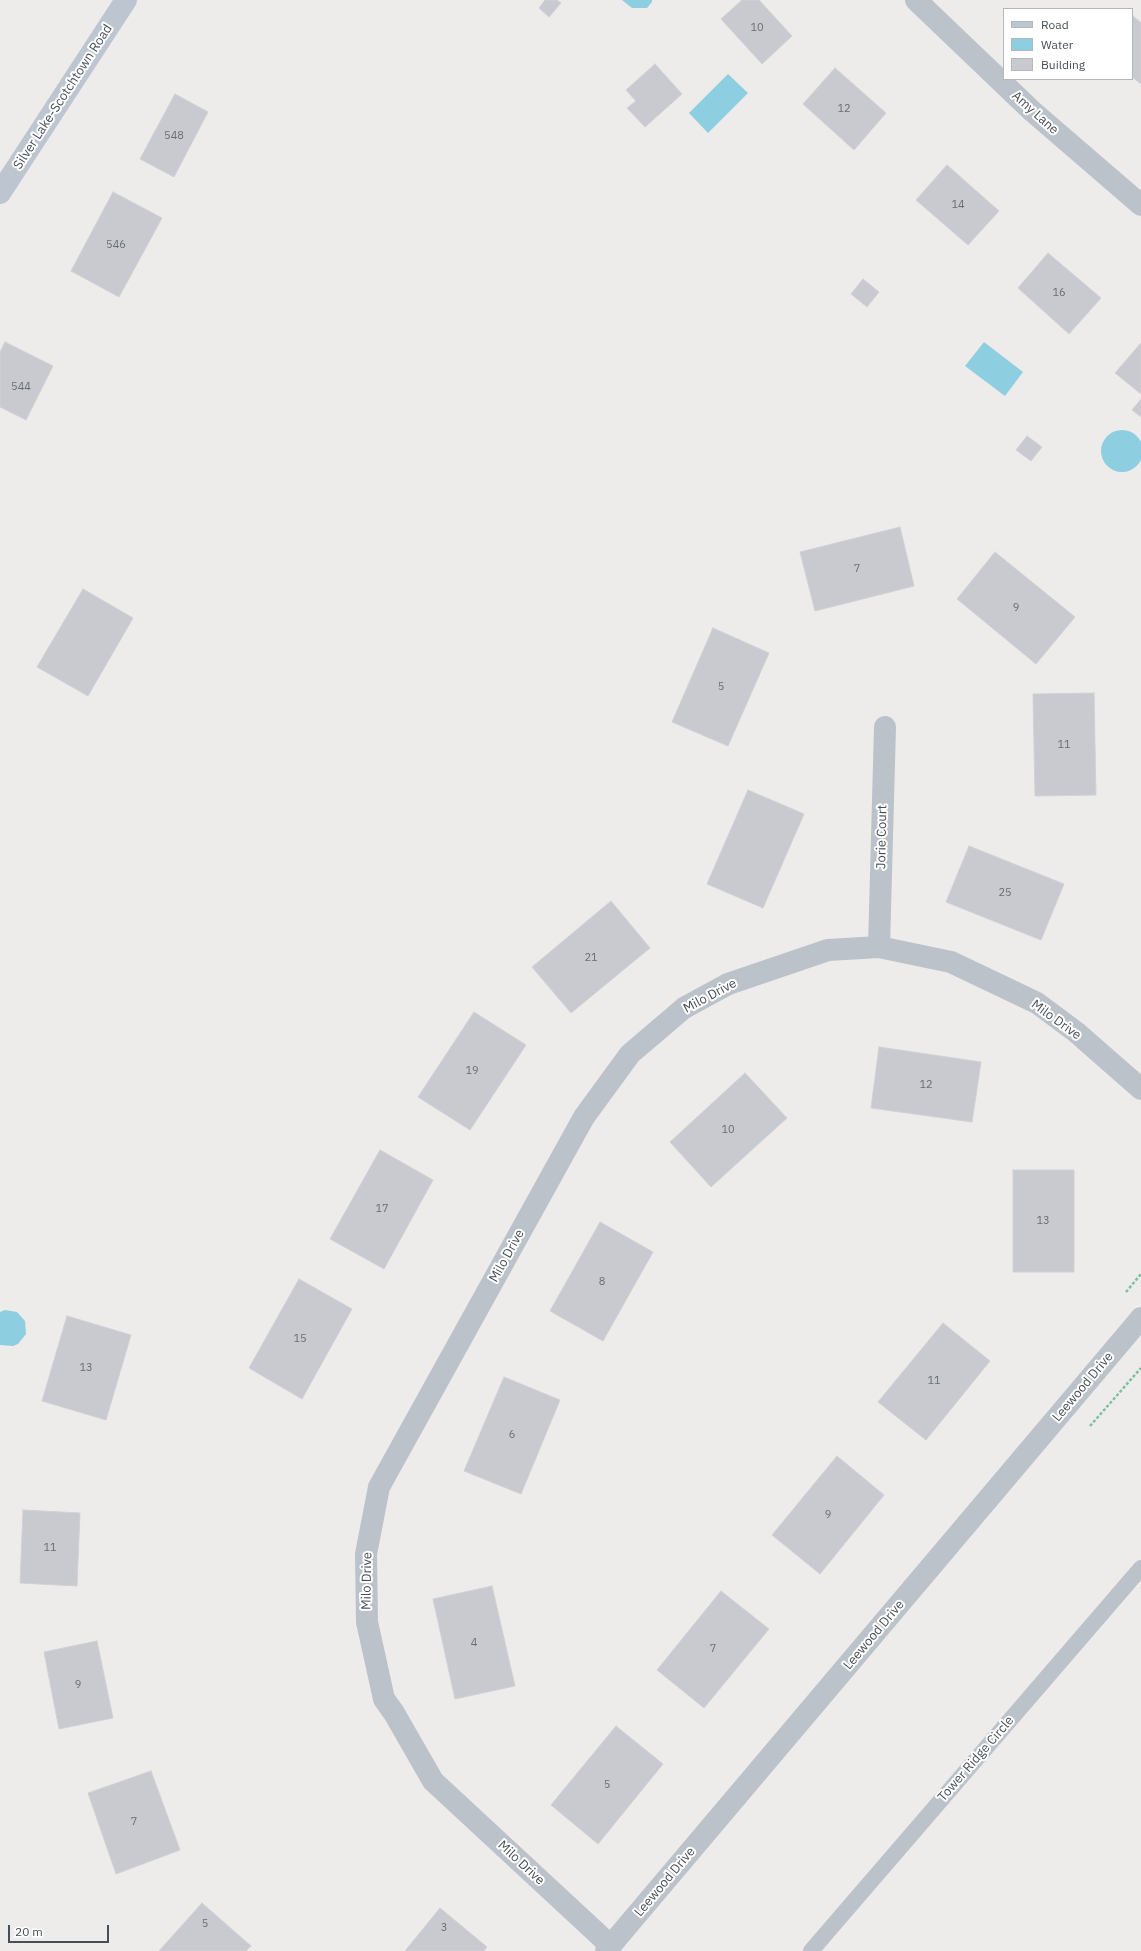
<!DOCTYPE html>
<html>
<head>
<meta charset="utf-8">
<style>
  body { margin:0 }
  #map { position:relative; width:1141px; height:1951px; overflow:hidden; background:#eeebeb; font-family:"IBM Plex Sans",sans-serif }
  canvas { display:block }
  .legend { position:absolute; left:1003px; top:8px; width:130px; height:72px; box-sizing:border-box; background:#fff; border:1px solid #b5b8bb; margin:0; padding:5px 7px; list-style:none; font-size:12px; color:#464e56 }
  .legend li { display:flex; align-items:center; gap:8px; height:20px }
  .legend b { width:20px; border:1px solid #b5b8bb }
  .scale { position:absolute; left:8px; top:1925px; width:101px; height:18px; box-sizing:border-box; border:2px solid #464e56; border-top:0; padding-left:5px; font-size:12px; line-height:14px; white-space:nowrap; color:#464e56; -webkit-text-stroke:3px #fff; paint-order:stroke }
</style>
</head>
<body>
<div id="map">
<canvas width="1141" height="1951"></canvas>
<ul class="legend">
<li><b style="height:5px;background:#bdc6d0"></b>Road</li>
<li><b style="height:11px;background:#8ecee1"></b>Water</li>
<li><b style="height:11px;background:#c9cad0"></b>Building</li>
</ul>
<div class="scale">20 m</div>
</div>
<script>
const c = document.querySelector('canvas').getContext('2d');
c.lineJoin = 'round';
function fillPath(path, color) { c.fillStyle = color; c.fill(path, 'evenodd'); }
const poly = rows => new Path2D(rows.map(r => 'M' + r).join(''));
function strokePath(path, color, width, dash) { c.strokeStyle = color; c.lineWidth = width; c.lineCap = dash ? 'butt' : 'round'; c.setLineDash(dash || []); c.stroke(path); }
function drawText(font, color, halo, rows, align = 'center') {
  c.font = font + ' "IBM Plex Sans",sans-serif'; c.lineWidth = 4; c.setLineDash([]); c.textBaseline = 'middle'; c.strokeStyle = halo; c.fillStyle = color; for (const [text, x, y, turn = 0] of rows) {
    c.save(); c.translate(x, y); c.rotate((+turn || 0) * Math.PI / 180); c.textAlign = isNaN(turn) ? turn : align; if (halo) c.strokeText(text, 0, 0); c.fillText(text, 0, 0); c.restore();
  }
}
fillPath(poly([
  [622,0,652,0,652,2,647,8,632,8],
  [728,74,748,93,708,133,689,113],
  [984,342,1023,372,1005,396,965,366],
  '1101 451a21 21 0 1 1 42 0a21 21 0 1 1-42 0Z',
  [5,1310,17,1312,25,1321,26,1334,18,1344,13,1346,0,1345,0,1312]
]), '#8ecee1');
const building = poly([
  [545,0,557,0,561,3,549,17,539,8,545,0],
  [742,0,759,0,792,36,762,64,721,19,742,0],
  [1132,15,1141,23,1141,84,1132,77,1132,15],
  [655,64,682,94,645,127,627,108,636,101,626,90,655,64],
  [835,68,886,113,854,150,803,104,835,68],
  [175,94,208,112,174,177,140,159,175,94],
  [947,165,999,211,968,245,916,200,947,165],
  [113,192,162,218,119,297,71,271,113,192],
  [1048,253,1101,298,1069,334,1018,288,1048,253],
  [863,279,879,292,867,307,851,294,863,279],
  [5,342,53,366,26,420,0,407,0,352,5,342],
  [1141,343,1141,394,1115,373,1141,343],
  [1141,399,1141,417,1132,410,1141,399],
  [1027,436,1042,447,1031,461,1016,450,1027,436],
  [900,527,914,586,815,611,800,552,900,527],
  [995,552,1075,617,1036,664,957,599,995,552],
  [83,589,133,618,88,696,37,667,83,589],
  [713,628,769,653,728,746,672,722,713,628],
  [1094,693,1096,795,1035,796,1033,694,1094,693],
  [748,790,804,814,763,908,707,884,748,790],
  [969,846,1064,884,1041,940,946,902,969,846],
  [611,901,650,948,571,1013,532,967,611,901],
  [474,1012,526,1045,470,1130,418,1097,474,1012],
  [879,1047,981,1062,972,1122,871,1108,879,1047],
  [745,1073,787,1118,711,1187,670,1142,745,1073],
  [380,1150,433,1180,384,1269,330,1239,380,1150],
  [1013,1170,1074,1170,1074,1272,1013,1272,1013,1170],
  [600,1222,653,1252,603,1341,550,1311,600,1222],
  [299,1279,352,1309,302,1399,249,1368,299,1279],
  [67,1316,131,1335,106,1420,42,1401,67,1316],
  [943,1323,990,1361,926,1440,878,1402,943,1323],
  [504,1377,560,1400,521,1494,464,1471,504,1377],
  [837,1456,884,1495,820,1574,772,1535,837,1456],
  [23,1510,80,1513,77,1586,20,1583,23,1510],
  [492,1586,515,1686,455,1699,433,1599,492,1586],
  [721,1591,769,1629,704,1708,657,1670,721,1591],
  [97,1641,113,1718,59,1729,44,1652,97,1641],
  [616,1726,663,1764,598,1844,551,1805,616,1726],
  [151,1771,180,1850,116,1874,88,1793,151,1771],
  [202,1903,251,1946,246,1951,159,1951,202,1903],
  [440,1908,487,1947,484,1951,405,1951,440,1908]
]);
fillPath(building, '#c9cad0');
strokePath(building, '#d0d1d6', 1);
strokePath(poly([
  [1126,1292,1141,1274],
  [1090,1426,1141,1368]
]), '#79c29f', 2.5, [3, 2]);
strokePath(poly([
  [811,1951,1141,1568]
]), '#bbc2c9', 16);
strokePath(poly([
  [916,0,1032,111,1141,205],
  [879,947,885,727],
  [611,1946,433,1781,394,1713,384,1699,367,1622,366,1554,379,1487,584,1117,630,1054,684,1008,728,984,828,950,879,947,951,962,1037,1003,1076,1032,1141,1089],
  [606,1951,1141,1318]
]), '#bbc2c9', 22);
strokePath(poly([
  [0,193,126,0]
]), '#bdc6d0', 22);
drawText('11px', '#676d74', null, [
  ["10",757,28],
  ["12",844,109],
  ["548",174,136],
  ["14",958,205],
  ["546",116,245],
  ["16",1059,293],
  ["544",21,387],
  ["7",857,569],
  ["9",1016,608],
  ["5",721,687],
  ["11",1064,745],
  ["25",1005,893],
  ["21",591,958],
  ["19",472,1071],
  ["12",926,1085],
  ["10",728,1130],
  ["17",382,1209],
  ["13",1043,1221],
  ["8",602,1282],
  ["15",300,1339],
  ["13",86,1368],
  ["11",934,1381],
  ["6",512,1435],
  ["9",828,1515],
  ["11",50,1548],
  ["4",474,1643],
  ["7",713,1649],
  ["9",78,1685],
  ["5",607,1785],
  ["7",134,1822],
  ["5",205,1924],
  ["3",444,1928]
]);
drawText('13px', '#464e56', '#fff', [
  ["Silver Lake-Scotchtown Road",63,97,-57],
  ["Amy Lane",1035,113,42],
  ["Jorie Court",882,837,-89],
  ["Milo Drive",710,996,-28],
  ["Milo Drive",1056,1020,36],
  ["Milo Drive",507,1256,-61],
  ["Leewood Drive",1083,1387,-50],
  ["Milo Drive",367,1581,-89],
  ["Leewood Drive",874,1635,-50],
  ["Tower Ridge Circle",976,1759,-49],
  ["Milo Drive",521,1863,43],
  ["Leewood Drive",665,1882,-50]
]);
</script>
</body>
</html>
